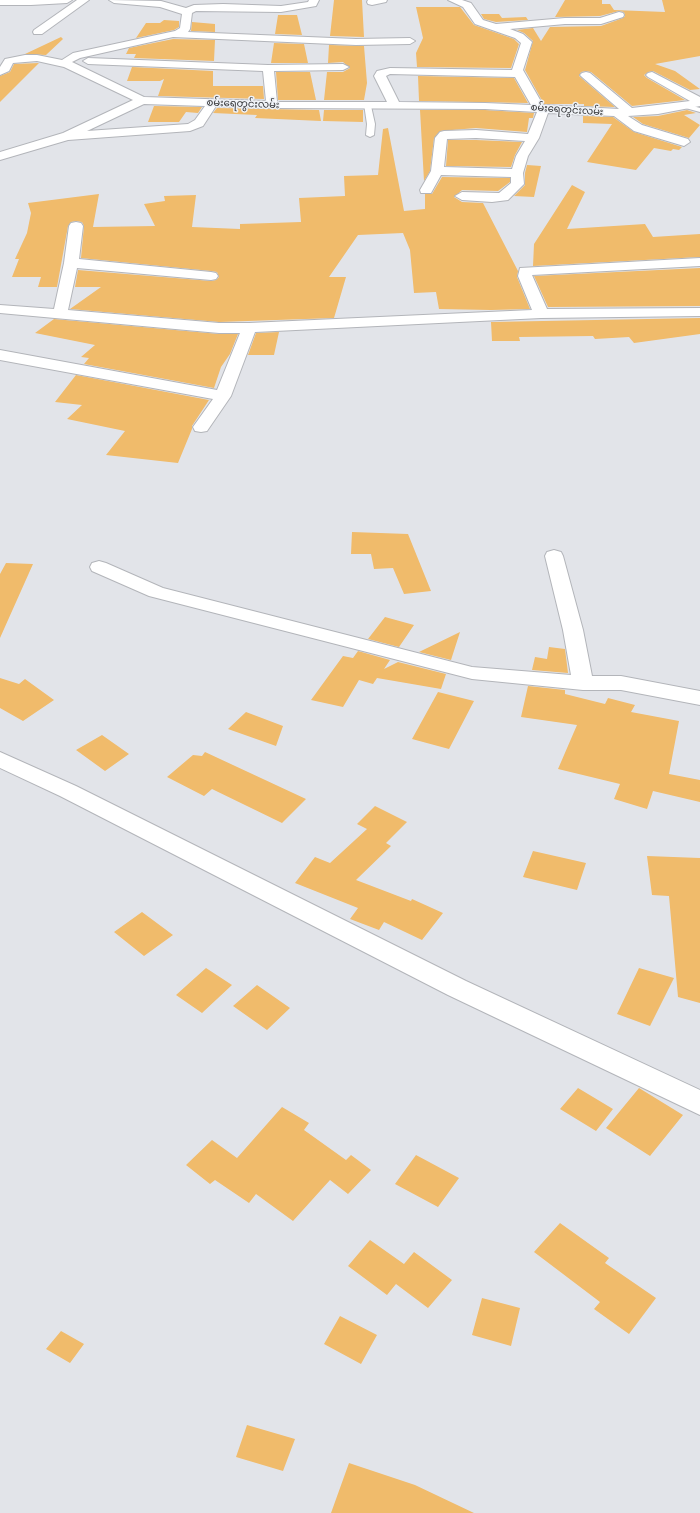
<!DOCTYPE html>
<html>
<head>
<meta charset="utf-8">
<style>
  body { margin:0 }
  canvas { display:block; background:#e2e4e9 }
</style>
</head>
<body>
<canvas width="700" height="1513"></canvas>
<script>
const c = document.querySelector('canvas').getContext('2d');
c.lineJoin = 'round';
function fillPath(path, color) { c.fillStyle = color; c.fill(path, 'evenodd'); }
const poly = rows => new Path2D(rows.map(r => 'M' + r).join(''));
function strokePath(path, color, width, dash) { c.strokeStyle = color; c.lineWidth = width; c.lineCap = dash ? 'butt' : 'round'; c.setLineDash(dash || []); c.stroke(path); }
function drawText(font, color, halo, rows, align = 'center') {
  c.font = font + ' "Fira Sans Condensed","Noto Sans Myanmar",sans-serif'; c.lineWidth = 3; c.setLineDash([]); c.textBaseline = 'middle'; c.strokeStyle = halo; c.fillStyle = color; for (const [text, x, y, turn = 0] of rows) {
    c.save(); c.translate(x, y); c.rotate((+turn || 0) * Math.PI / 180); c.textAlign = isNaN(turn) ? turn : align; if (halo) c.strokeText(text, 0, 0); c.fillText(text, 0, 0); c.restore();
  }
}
fillPath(poly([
  [334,0,362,0,364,37,330,36],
  [565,0,602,0,602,4,610,4,614,10,665,12,662,0,700,0,700,56,655,64,675,71,700,89,690,90,653,71,648,72,644,75,647,78,685,100,632,106,591,72,586,71,581,72,579,76,615,107,584,106,584,104,544,104,525,70,533,41,524,33,517,30,533,28,541,41,550,27,601,26,623,18,625,16,624,12,619,11,600,16,555,17],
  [416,7,460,7,474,25,514,39,519,44,511,68,417,67,416,53,423,38],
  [481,14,499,14,502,18,526,17,528,20,496,22,484,19],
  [278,15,297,15,302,35,275,34],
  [164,20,179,21,179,27,174,30,136,38,146,23,160,23],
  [192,22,215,24,215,32,191,31],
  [61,37,63,39,46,55,25,54],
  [173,39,215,40,214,61,134,58,136,54,126,54,129,48],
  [274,43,304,44,308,63,271,63],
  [329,45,364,46,367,83,364,100,324,100,327,72,343,72,350,68,343,62,328,63],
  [39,63,0,102,0,76,10,72,14,64],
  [132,67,213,71,213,86,263,86,264,99,158,96,164,79,160,81,127,81],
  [276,72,310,72,316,100,278,100],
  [418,76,514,78,528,103,419,101],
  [154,106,202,107,198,113,186,112,179,122,148,122],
  [217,108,319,110,321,121,255,118,257,115,213,113],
  [324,110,363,110,363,122,323,121],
  [420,110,485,110,534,113,533,118,529,118,527,132,476,128,440,131,434,138,430,171,424,181],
  [687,110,696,113,684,115,700,125,689,138,643,124,633,117,658,116],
  [583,116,613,117,634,132,682,147,679,150,673,149,671,151,654,148,636,170,587,162,612,124,583,123],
  [388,128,404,211,425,209,425,194,432,194,442,177,510,178,510,182,498,191,462,190,454,197,462,202,483,203,518,271,517,277,530,309,491,310,439,309,436,292,414,293,410,250,403,233,358,235,329,277,346,277,334,318,219,322,70,309,101,287,75,287,78,270,211,281,216,280,219,277,217,272,211,271,81,258,84,226,82,222,76,221,71,222,68,226,57,287,38,287,41,277,12,277,19,259,15,259,27,233,31,213,28,203,99,194,93,227,155,226,144,204,165,201,164,196,196,195,192,227,240,229,240,224,301,222,299,198,345,196,344,176,378,175,383,129],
  [448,140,476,140,522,142,515,155,511,167,446,166],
  [527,165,541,166,534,197,514,196,525,185,525,173],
  [572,185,585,192,567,229,645,224,653,237,700,234,700,257,533,266,534,244],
  [700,268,700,306,548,307,534,276],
  [700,318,700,334,634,343,629,337,595,339,593,336,519,337,520,341,492,341,491,322],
  [54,319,219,334,238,334,230,354,221,367,214,388,84,364,89,358,81,357,95,345,35,333],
  [279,332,274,355,248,355,256,333],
  [76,375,209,400,192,426,192,429,178,463,106,455,125,431,67,419,82,405,55,402],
  [352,532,408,534,431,591,404,594,393,568,374,569,371,554,351,554],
  [6,563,33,564,0,638,0,574],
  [385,617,414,625,399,647,368,639],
  [460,632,451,660,419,652],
  [549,647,565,649,568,673,532,670,535,657,547,659],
  [358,651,390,660,384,669,398,662,446,674,441,689,377,678,373,684,359,680,343,707,311,700,343,656,353,658],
  [0,678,19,684,25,679,54,700,23,721,0,708],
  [528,686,565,690,565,694,605,704,608,698,635,705,631,712,679,721,669,774,700,780,700,802,653,791,647,809,614,799,620,784,558,769,577,725,521,717],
  [438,692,474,701,449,749,412,739],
  [246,712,283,726,276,746,228,729],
  [102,735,129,754,105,771,76,750],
  [205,752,306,799,282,823,212,789,204,796,167,777,193,755,202,756],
  [375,806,407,822,386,843,391,846,356,880,411,901,412,899,443,913,422,940,384,922,379,930,350,919,358,908,295,883,315,857,330,863,367,829,357,824],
  [533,851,586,863,577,890,523,877],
  [647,856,700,858,700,1003,678,997,669,896,652,895],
  [142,912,173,935,144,956,114,932],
  [206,968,232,985,202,1013,176,995],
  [639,968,674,978,650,1026,617,1014],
  [257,985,290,1008,267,1030,233,1006],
  [578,1088,613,1109,596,1131,560,1109],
  [639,1088,683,1115,650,1156,606,1128],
  [282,1107,309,1123,304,1130,346,1160,351,1155,371,1170,348,1194,330,1180,293,1221,256,1194,249,1203,215,1180,210,1184,186,1165,212,1140,237,1158],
  [416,1155,459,1178,438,1207,395,1184],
  [560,1223,609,1258,605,1263,656,1298,629,1334,594,1309,600,1302,534,1252],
  [370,1240,404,1264,414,1252,452,1280,428,1308,396,1284,387,1295,348,1266],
  [482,1298,520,1308,511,1346,472,1335],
  [340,1316,377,1335,361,1364,324,1344],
  [61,1331,84,1344,70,1363,46,1349],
  [247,1425,295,1439,283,1471,236,1457],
  [349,1463,415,1485,474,1513,331,1513]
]), '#f0bb6b');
const service = poly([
  [682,103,700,108,700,112,682,107,682,103],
  [364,104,371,106,375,124,374,135,370,137,366,135,367,124,364,104]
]);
const minor = poly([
  [0,0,72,0,67,3,31,5,0,5,0,0],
  [77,0,89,0,42,34,34,34,33,32,34,30,77,0],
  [109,0,161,1,186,8,194,5,223,4,281,6,308,2,309,0,319,0,316,6,281,12,196,11,192,13,190,29,188,32,356,39,410,38,415,41,410,44,356,45,173,37,80,58,72,62,144,97,266,101,263,71,88,64,83,61,88,58,268,65,343,64,349,67,343,70,274,71,277,102,387,102,374,76,377,71,390,68,512,70,521,43,515,38,475,24,463,7,448,0,462,0,471,3,483,20,496,24,565,18,600,18,619,12,623,13,624,15,623,17,601,24,565,24,510,29,523,34,532,42,523,70,543,105,619,109,582,77,580,75,582,73,586,72,590,73,632,108,690,101,648,77,646,75,648,73,652,72,700,97,700,106,658,114,628,116,642,125,688,139,690,142,684,146,634,131,614,116,548,113,539,138,528,156,523,173,524,184,508,200,492,202,462,200,455,196,462,192,499,193,511,183,511,177,441,175,431,193,421,193,420,190,431,171,435,138,440,132,444,131,476,130,528,134,537,112,485,109,272,108,216,106,203,126,190,131,68,140,0,160,0,152,63,133,133,100,64,67,37,61,13,63,9,71,0,75,0,67,5,59,25,55,37,55,62,60,73,53,175,31,180,28,182,14,160,7,114,3,109,0],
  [390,74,515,77,531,105,485,103,399,102,386,76,390,74],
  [144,104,205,106,195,120,188,124,87,131,144,104],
  [476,138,525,141,516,156,512,169,444,167,447,139,476,138],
  [368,0,387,0,386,2,372,5,368,4,367,2,368,0],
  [76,222,81,223,83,226,79,259,211,272,216,273,218,276,216,279,211,280,77,268,68,310,219,323,249,323,532,310,518,276,520,268,700,258,700,266,532,275,547,309,700,308,700,316,541,318,255,332,231,396,207,431,201,432,195,431,193,427,213,399,0,360,0,350,217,390,240,333,219,333,0,313,0,305,54,309,64,263,69,226,71,223,76,222],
  [554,550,561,552,563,556,583,630,592,676,621,676,700,691,700,705,621,690,583,690,472,679,149,596,92,571,90,567,92,563,99,561,106,563,163,588,472,667,571,675,563,630,545,556,547,552,554,550],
  [0,752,76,786,466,981,700,1090,700,1115,448,995,60,796,0,768,0,752]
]);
strokePath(service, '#b3b5ba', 2);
strokePath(minor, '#b3b5ba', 2);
fillPath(service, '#fff');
fillPath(minor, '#fff');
drawText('10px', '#303133', '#eff2f7', [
  ["စမ်းရေတွင်းလမ်း",243,104,2],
  ["စမ်းရေတွင်းလမ်း",567,110,4]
]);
</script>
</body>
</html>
